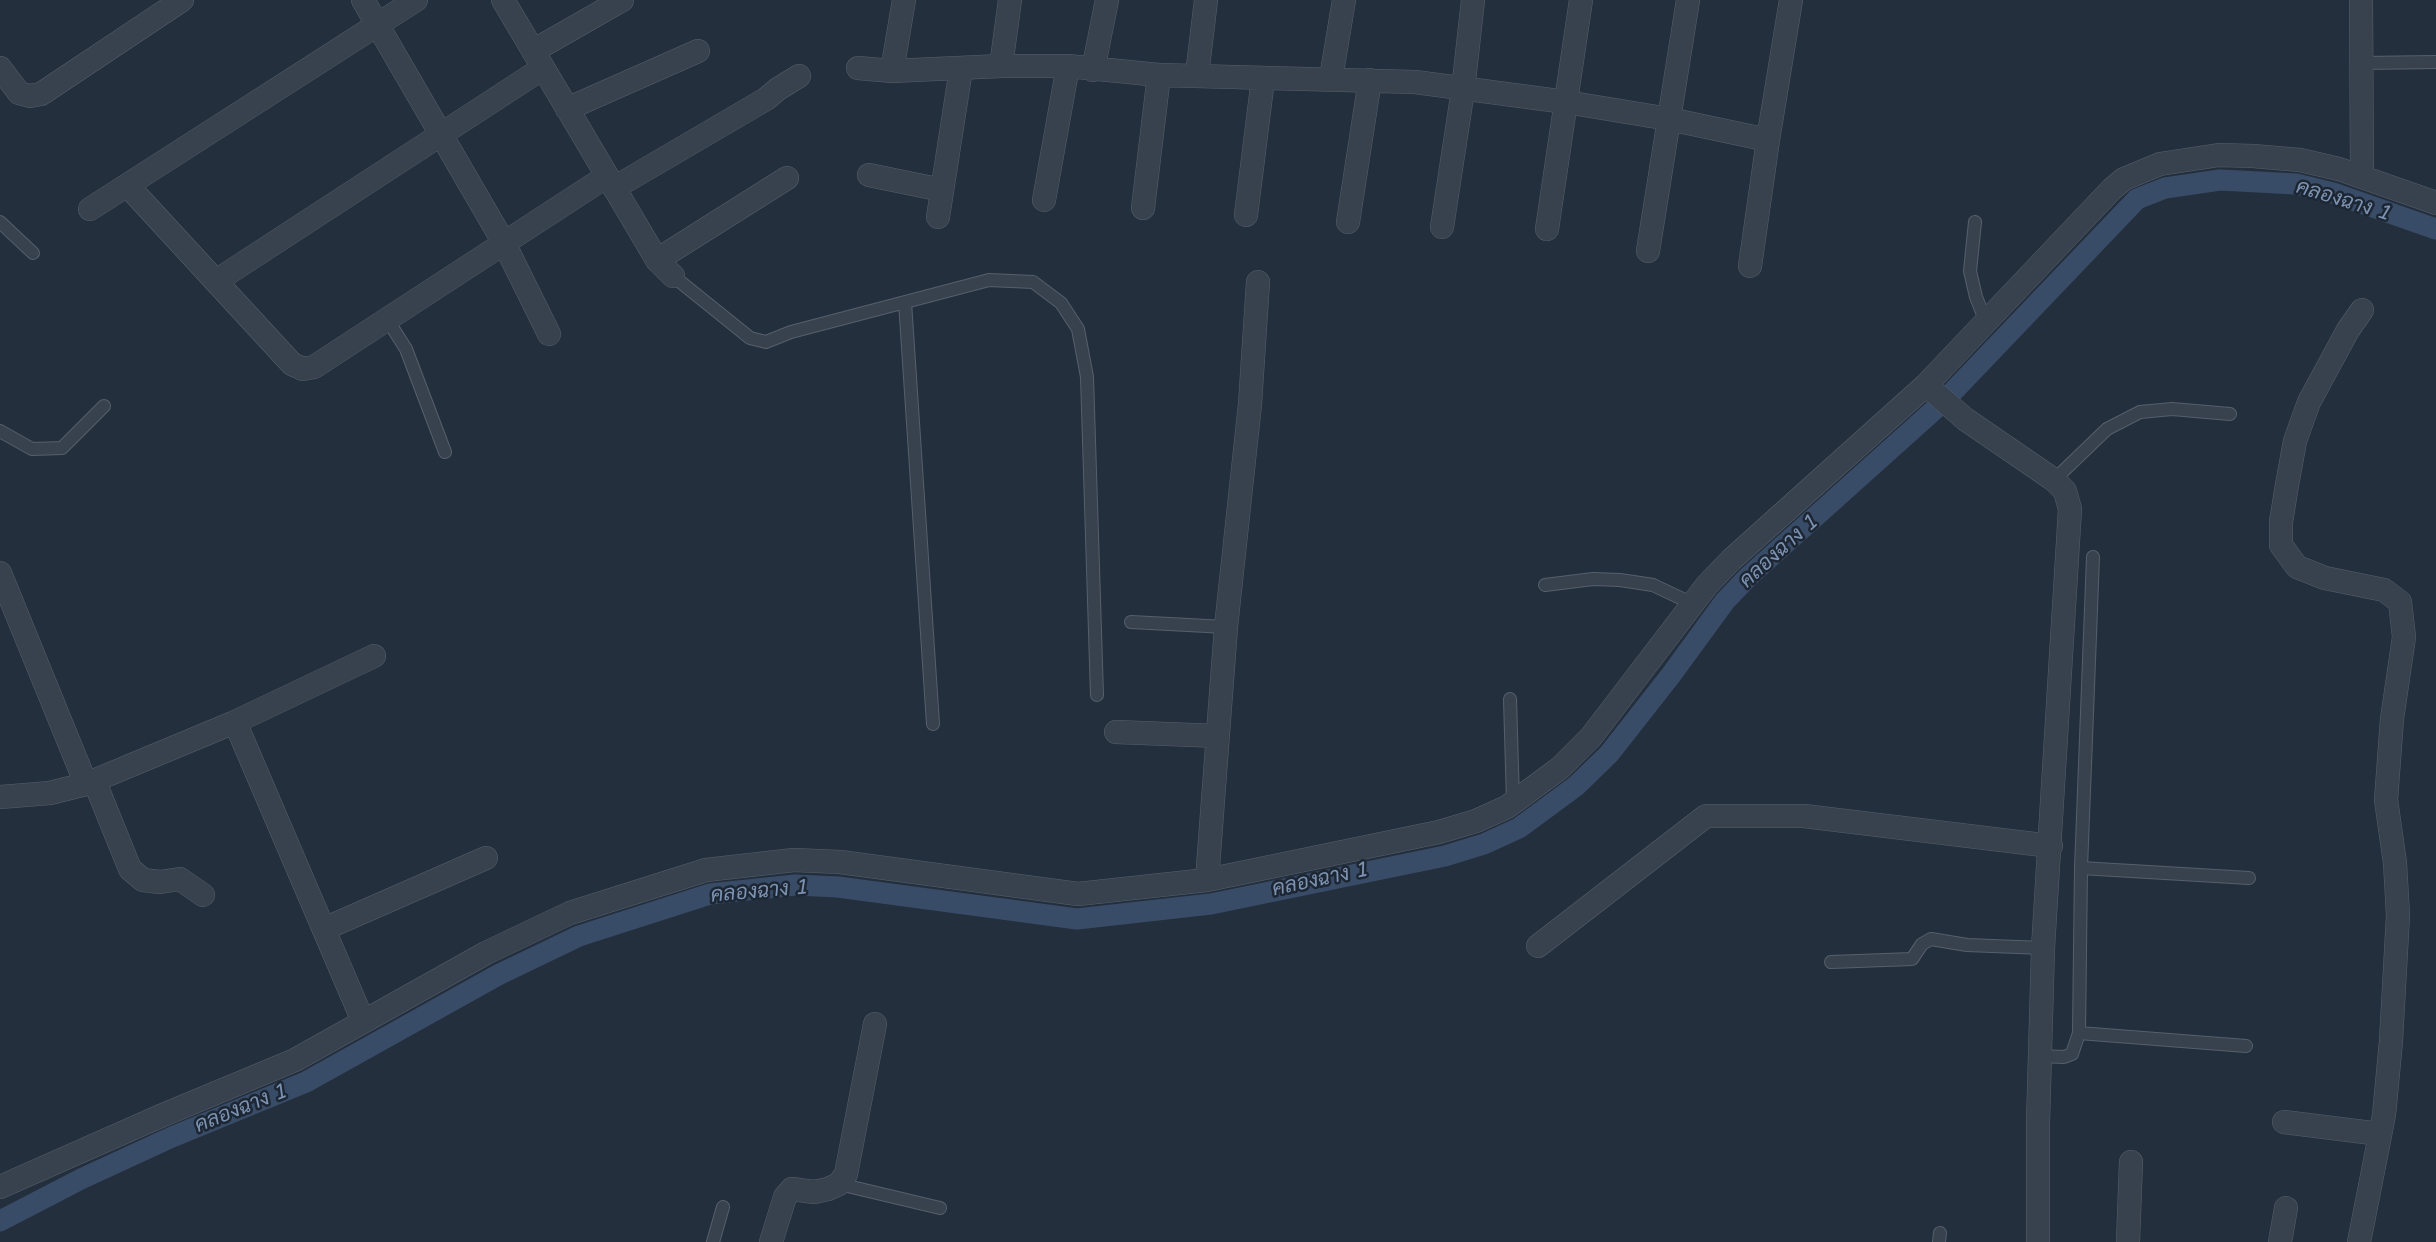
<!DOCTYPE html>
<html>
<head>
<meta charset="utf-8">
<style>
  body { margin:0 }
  canvas { display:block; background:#242f3e }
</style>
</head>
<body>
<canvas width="2436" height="1242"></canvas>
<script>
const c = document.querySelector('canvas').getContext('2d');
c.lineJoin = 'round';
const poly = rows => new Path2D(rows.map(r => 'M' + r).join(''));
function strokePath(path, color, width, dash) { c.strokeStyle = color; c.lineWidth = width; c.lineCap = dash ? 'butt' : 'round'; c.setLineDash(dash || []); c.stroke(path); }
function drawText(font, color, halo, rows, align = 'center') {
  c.font = font + ' "Varela Round",Sarabun,sans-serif'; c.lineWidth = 5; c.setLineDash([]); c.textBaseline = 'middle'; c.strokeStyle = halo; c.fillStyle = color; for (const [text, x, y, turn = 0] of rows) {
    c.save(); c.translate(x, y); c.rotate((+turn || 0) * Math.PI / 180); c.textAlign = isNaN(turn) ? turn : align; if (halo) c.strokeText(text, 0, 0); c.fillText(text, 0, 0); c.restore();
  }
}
strokePath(poly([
  [0,1221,81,1179,172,1137,306,1082,498,975,579,936,710,894,795,885,838,887,1077,919,1211,904,1445,856,1484,844,1519,828,1576,786,1609,754,1671,675,1725,601,1748,577,1943,402,2137,199,2165,188,2220,180,2296,184,2333,193,2436,229]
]), '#394c67', 21);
const service = poly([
  [2362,63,2436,62],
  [0,222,33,253],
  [1975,222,1970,271,1976,297,1986,322],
  [673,276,750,338,766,342,791,332,989,280,1033,282,1061,303,1078,329,1087,377,1097,695],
  [905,302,933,724],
  [387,319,406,349,445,452],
  [0,431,32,449,62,448,104,406],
  [2054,480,2107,429,2140,412,2172,409,2230,414],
  [1545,585,1593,579,1620,580,1653,585,1691,603],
  [1131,622,1226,627],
  [1510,699,1513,802],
  [2081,868,2249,878],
  [1831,962,1912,959,1922,944,1931,939,1967,945,2043,948],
  [2079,1033,2246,1046],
  [2040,1056,2064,1057,2072,1054,2079,1033,2081,868,2093,557],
  [839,1184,940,1208],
  [713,1242,723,1207],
  [1939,1242,1940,1233]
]);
const minor = poly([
  [363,0,504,243,549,334],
  [503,0,657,260,673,276],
  [2361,0,2362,177],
  [533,51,622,0],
  [1001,66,1010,0],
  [0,68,19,93,30,96,41,94,182,0],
  [858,68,892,71,1001,66,1068,66,1159,75,1415,82,1566,102,1669,119,1768,140,1750,266],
  [1093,70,1107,0],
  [892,71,904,0],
  [1197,75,1206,0],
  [1331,78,1344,0],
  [567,109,698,51],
  [1768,140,1791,0],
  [869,175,942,190],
  [128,186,292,364,303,369,314,367,607,176],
  [614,188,766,99,778,89,799,76],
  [1044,200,1068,66],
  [1143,208,1159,75],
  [90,209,416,0],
  [1246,215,1263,79],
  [938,217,961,69],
  [1348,222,1370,80],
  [1442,227,1463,90,1473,0],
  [1547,229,1581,0],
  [1648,251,1688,0],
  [657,260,787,178],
  [216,281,543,68],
  [1926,385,1965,419,2054,480,2065,491,2070,509,2043,948,2038,1123,2038,1242],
  [0,573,86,784],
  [235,722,374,656],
  [1116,732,1218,736],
  [94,780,130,869,143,880,160,882,180,879,203,895],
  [0,797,50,793,86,784,235,722,363,1021],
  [1207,880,1226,627,1250,404,1258,282],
  [324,929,486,858],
  [1538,946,1706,816,1804,816,2051,846],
  [2284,1122,2380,1134],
  [0,1187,163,1115,295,1060,486,953,570,913,706,870,794,860,840,862,1078,894,1207,880,1439,832,1476,821,1507,807,1560,768,1591,737,1707,585,1731,560,1926,385,2112,189,2124,179,2160,164,2219,155,2253,156,2300,160,2339,169,2436,203],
  [771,1242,785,1197,792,1189,814,1192,828,1189,839,1184,846,1174,875,1024],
  [2128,1242,2131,1162],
  [2280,1242,2286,1208],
  [2359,1242,2384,1115,2391,1041,2398,915,2395,863,2386,800,2392,719,2404,637,2400,602,2384,590,2325,578,2297,567,2281,545,2281,522,2287,485,2295,441,2309,402,2348,330,2362,310]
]);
strokePath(service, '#565f6c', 14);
strokePath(minor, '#565f6c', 24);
strokePath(service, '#38414e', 12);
strokePath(minor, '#38414e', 23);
drawText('italic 21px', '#7c92b1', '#1d2633', [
  ["คลองฉาง 1",2343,201,17],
  ["คลองฉาง 1",1779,552,-42],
  ["คลองฉาง 1",1320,880,-12],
  ["คลองฉาง 1",759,892,-5],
  ["คลองฉาง 1",241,1109,-22]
]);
</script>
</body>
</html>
